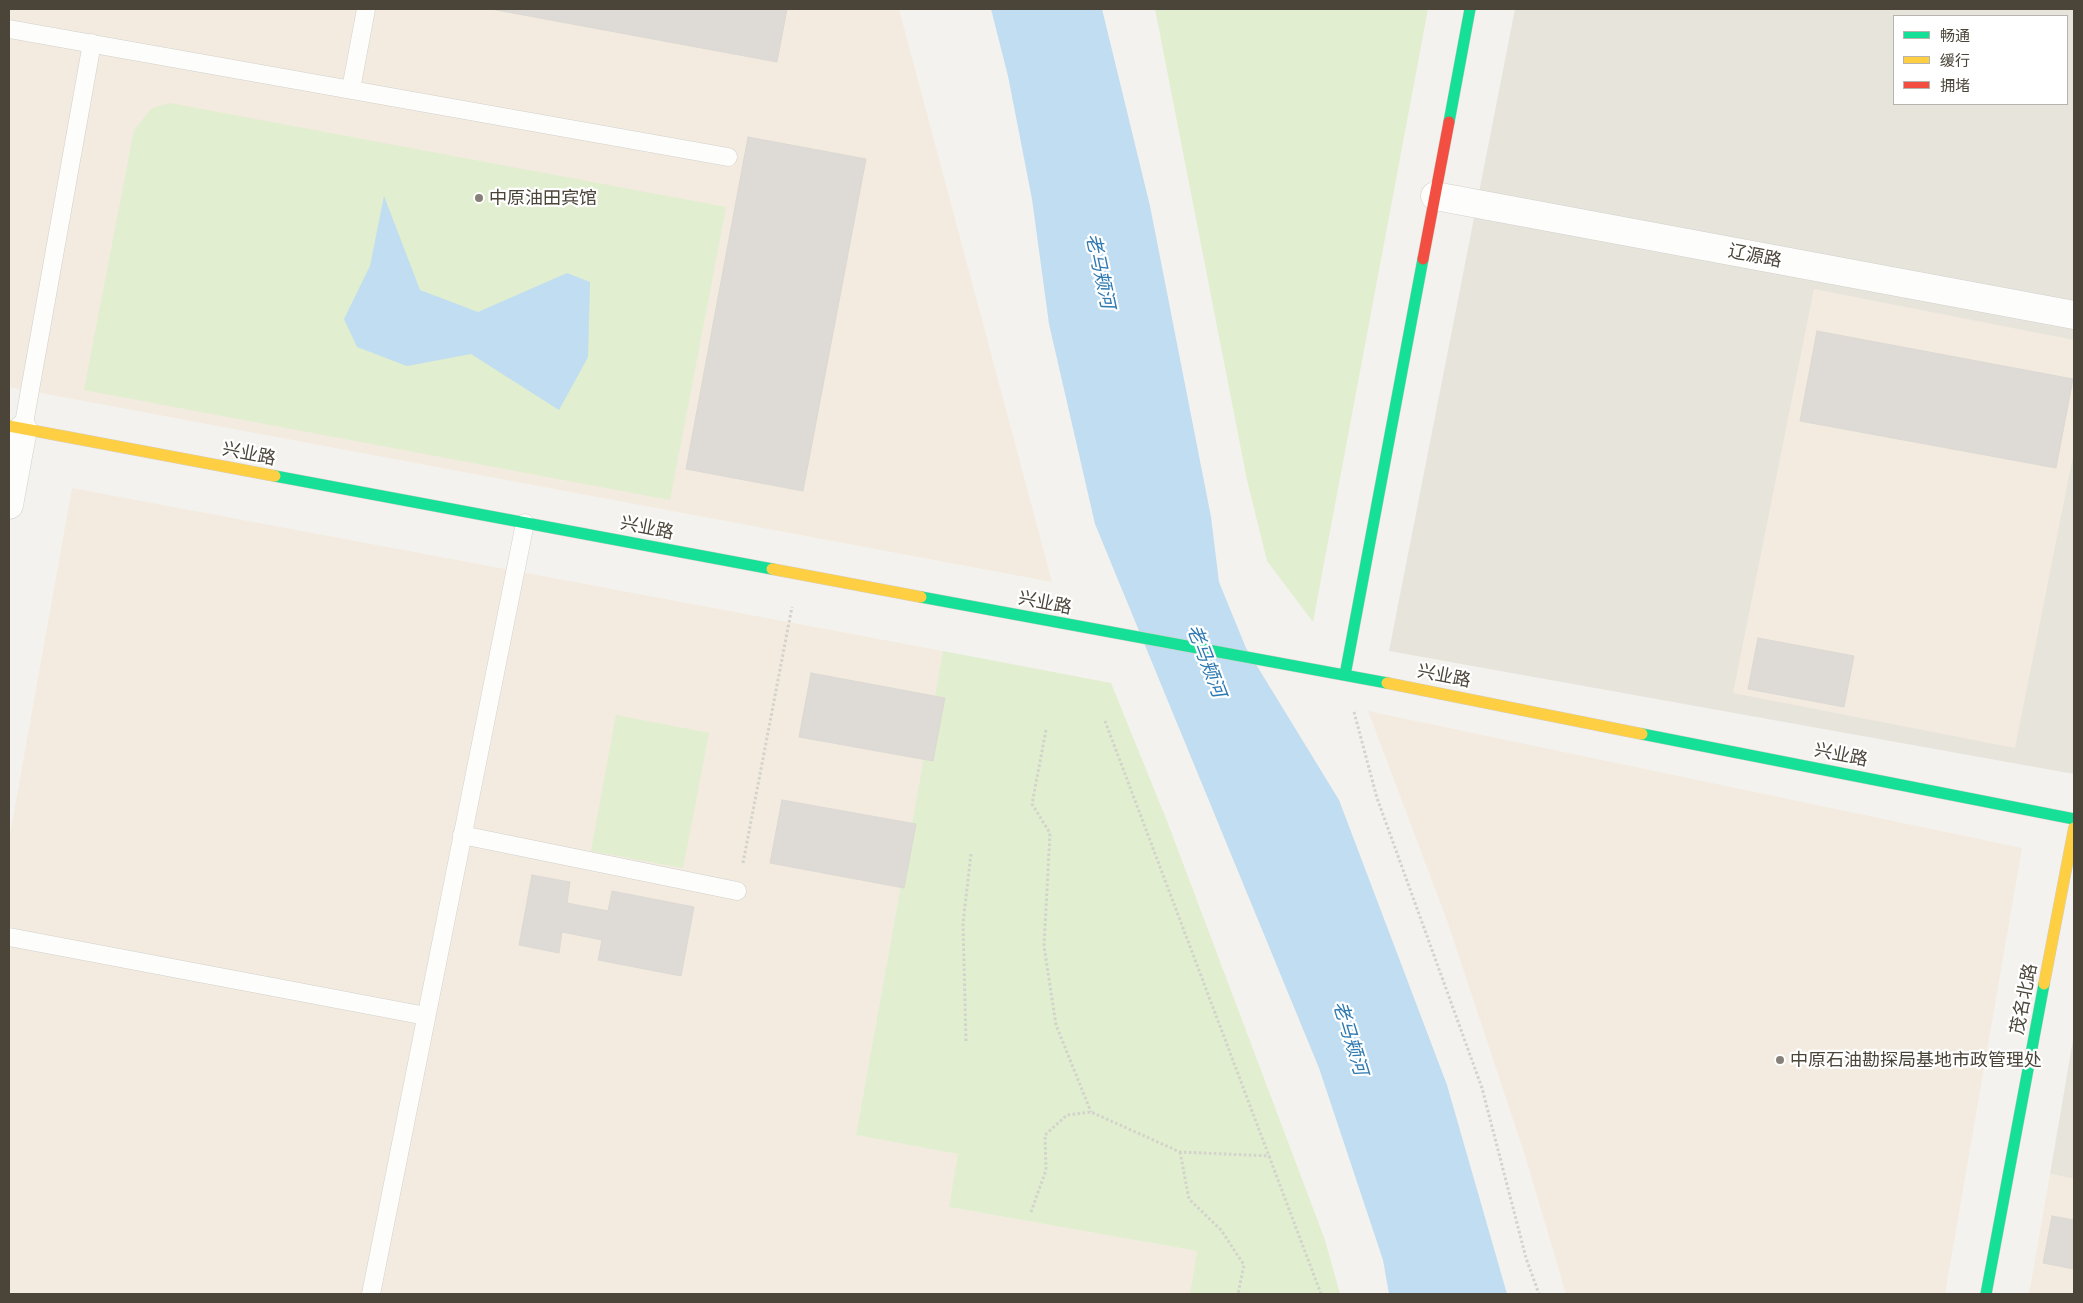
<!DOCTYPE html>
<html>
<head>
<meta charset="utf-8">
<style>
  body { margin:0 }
  #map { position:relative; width:2083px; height:1303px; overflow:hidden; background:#f4f2ee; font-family:"Public Sans","Noto Sans SC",sans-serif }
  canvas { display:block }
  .frame { position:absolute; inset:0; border:10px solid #4b4439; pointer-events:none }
  .legend { position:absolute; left:1893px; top:15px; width:175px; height:90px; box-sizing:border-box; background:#fff; border:1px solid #b7b4b0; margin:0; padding:6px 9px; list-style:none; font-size:15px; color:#4b4439 }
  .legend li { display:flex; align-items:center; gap:10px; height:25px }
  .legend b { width:25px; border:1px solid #b7b4b0 }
</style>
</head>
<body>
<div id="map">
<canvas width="2083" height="1303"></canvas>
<div class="frame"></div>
<ul class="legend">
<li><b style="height:6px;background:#16e098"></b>畅通</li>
<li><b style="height:6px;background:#ffcf43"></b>缓行</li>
<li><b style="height:6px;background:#f24e42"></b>拥堵</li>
</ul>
</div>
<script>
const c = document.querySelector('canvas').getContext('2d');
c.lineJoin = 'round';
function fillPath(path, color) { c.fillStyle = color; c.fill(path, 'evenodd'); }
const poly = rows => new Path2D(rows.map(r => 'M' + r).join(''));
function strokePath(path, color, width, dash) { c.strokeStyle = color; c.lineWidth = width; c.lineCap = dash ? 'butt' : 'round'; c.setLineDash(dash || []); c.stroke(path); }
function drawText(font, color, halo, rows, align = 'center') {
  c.font = font + ' "Public Sans","Noto Sans SC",sans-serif'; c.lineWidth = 4.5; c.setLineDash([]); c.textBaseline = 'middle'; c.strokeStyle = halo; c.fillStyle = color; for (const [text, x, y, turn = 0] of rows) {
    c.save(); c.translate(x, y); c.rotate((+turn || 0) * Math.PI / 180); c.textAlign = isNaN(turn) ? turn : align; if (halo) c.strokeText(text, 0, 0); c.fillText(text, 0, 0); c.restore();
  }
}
fillPath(poly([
  [1515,9,2074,9,2074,774,1389,651],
  [1894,16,2067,16,2067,104,1894,104],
  [2074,1034,2074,1179,2050,1174]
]), '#e7e4dc');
fillPath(poly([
  [9,9,899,9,1052,582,9,387],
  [1814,289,2074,340,2074,451,2015,748,1733,693],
  [72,488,943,651,856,1135,959,1154,949,1207,1197,1251,1190,1294,9,1294,9,840],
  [1368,711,2022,848,1945,1294,1566,1294,1526,1159,1448,923],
  [2050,1174,2074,1179,2074,1294,2029,1294]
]), '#f3ebdf');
fillPath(poly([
  [1155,9,1428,9,1313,622,1267,561,1247,480],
  [170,103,726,207,670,500,84,390,134,130,152,108],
  [943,651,1111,683,1167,821,1325,1240,1340,1294,1190,1294,1197,1251,949,1207,958,1154,856,1135],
  [616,715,709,733,683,868,591,851]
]), '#e1eecf');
fillPath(poly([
  [991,9,1102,9,1150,206,1211,517,1219,582,1246,648,1339,800,1447,1085,1507,1294,1389,1294,1383,1260,1319,1068,1095,524,1049,324,1032,199,1008,76],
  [384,196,420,290,478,312,567,273,590,282,588,357,559,410,471,354,407,366,357,347,344,319,370,266]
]), '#c0ddf1');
const building = poly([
  [491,9,787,9,777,62,491,9],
  [748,137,866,159,803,491,686,469,748,137],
  [1817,331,2073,379,2056,468,1800,421,1817,331],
  [1758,638,1854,656,1844,707,1748,689,1758,638],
  [811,673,945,698,933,761,799,737,811,673],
  [782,800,916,824,904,888,770,863,782,800],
  [532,875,570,882,567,903,608,911,612,891,694,907,681,976,598,960,602,940,562,932,559,953,519,945,532,875],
  [2052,1216,2074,1220,2074,1269,2043,1263,2052,1216]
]);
fillPath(building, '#dedbd6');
strokePath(building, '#dcd9d4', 1);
const lane = poly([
  [9,29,728,157],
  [351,89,366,9],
  [23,429,92,43],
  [462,835,737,891],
  [9,937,426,1016],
  [371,1294,525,523]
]);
const street = poly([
  [1435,196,2074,315],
  [9,505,23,429]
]);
const fast = poly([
  [1449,122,1470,9],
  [275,476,772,569],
  [921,597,1387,683],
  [1345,675,1423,259],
  [1642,734,2074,819],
  [1986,1294,2044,984]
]);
const slow = poly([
  [9,426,275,476],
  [772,569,921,597],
  [1387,683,1642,734],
  [2044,984,2074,828]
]);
const jam = poly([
  [1423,259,1449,122]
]);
strokePath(lane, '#d2d0cb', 19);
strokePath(street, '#d2d0cb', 29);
strokePath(fast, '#d3cfc5', 12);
strokePath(slow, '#d3cfc5', 12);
strokePath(jam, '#d3cfc5', 12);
strokePath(poly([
  [1354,712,1377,798,1482,1088,1526,1258,1539,1294],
  [1105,721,1321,1294],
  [1046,730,1032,804,1050,833,1044,946,1056,1025,1091,1112],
  [743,863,792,607],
  [966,1041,963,923,971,854],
  [1180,1152,1189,1199,1221,1230,1244,1265,1238,1294],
  [1031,1212,1046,1170,1045,1135,1067,1115,1091,1112,1180,1152,1270,1156]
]), '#d3d2cc', 3, [2.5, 2.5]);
strokePath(lane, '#fdfdfc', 18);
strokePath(street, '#fdfdfc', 28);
strokePath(fast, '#16e098', 11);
strokePath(slow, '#ffcf43', 11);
strokePath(jam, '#f24e42', 11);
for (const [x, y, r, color] of [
  [479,198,5,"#868178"],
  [1780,1060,5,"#868178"]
]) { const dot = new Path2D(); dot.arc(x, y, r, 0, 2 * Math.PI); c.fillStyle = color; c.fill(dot); strokePath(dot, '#fff', 2); }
drawText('18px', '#4b4439', '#fff', [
  ["中原油田宾馆",489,198],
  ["中原石油勘探局基地市政管理处",1790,1060]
], 'left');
drawText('18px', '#4b4439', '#fff', [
  ["辽源路",1755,256,11],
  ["兴业路",249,454,11],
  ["兴业路",647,528,11],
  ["兴业路",1045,603,11],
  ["兴业路",1444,676,11],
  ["兴业路",1841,755,11],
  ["茂名北路",2024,999,-79]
]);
drawText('italic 19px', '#2e7ab2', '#fff', [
  ["老马颊河",1100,271,78],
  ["老马颊河",1206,661,69],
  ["老马颊河",1350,1038,73]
]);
</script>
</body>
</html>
